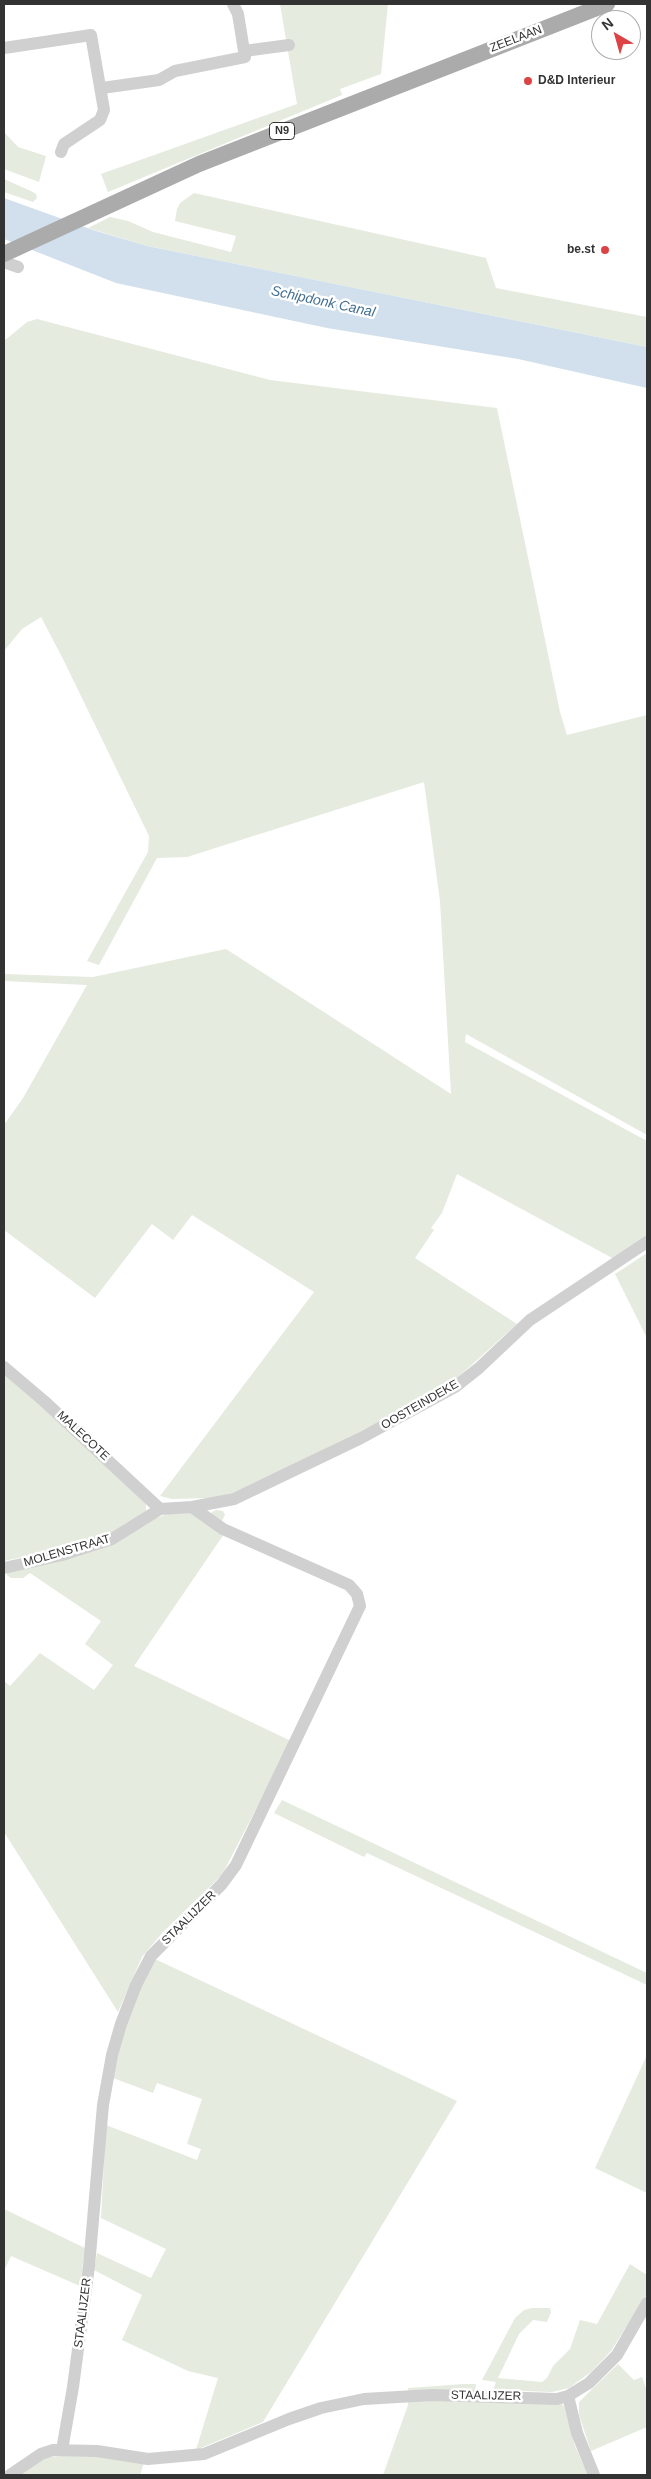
<!DOCTYPE html>
<html>
<head>
<meta charset="utf-8">
<style>
  body { margin:0 }
  #map { position:relative; width:651px; height:2479px; overflow:hidden; background:#fff; font-family:Helvetica,sans-serif }
  canvas { display:block }
  .frame { position:absolute; inset:0; border:5px solid #333; pointer-events:none }
  .north { position:absolute; left:591px; top:10px; width:50px; height:50px; box-sizing:border-box; background:#fff; border:1px solid #adadad; border-radius:50%; rotate:322deg; font-size:14px; font-weight:700; line-height:20px; text-align:center; color:#333 }
  .north::after { content:''; display:block; margin:auto; width:18px; height:22px; background:#db4345; clip-path:polygon(50% 0,100% 100%,50% 72%,0 100%) }
</style>
</head>
<body>
<div id="map">
<canvas width="651" height="2479"></canvas>
<div class="frame"></div>
<div class="north">N</div>
</div>
<script>
const c = document.querySelector('canvas').getContext('2d');
c.lineJoin = 'round';
function fillPath(path, color) { c.fillStyle = color; c.fill(path, 'evenodd'); }
const poly = rows => new Path2D(rows.map(r => 'M' + r).join(''));
function strokePath(path, color, width, dash) { c.strokeStyle = color; c.lineWidth = width; c.lineCap = dash ? 'butt' : 'round'; c.setLineDash(dash || []); c.stroke(path); }
function drawText(font, color, halo, rows, align = 'center') {
  c.font = font + ' Helvetica,sans-serif'; c.lineWidth = 5; c.setLineDash([]); c.textBaseline = 'middle'; c.strokeStyle = halo; c.fillStyle = color; for (const [text, x, y, turn = 0] of rows) {
    c.save(); c.translate(x, y); c.rotate((+turn || 0) * Math.PI / 180); c.textAlign = isNaN(turn) ? turn : align; if (halo) c.strokeText(text, 0, 0); c.fillText(text, 0, 0); c.restore();
  }
}
fillPath(poly([
  [280,4,388,4,381,74,340,89,342,95,108,192,101,174,297,104],
  [4,132,18,147,46,156,39,182,4,169],
  [4,179,31,191,36,194,37,198,33,202,4,192],
  [194,193,486,258,496,288,647,317,647,347,147,246,88,228,110,217,128,221,153,232,231,252,236,236,175,221,177,209,180,203],
  [37,319,270,380,497,408,560,712,567,735,647,715,647,1135,466,1034,465,1042,647,1141,647,1237,614,1259,457,1174,442,1213,431,1228,434,1230,415,1258,517,1324,456,1379,373,1425,289,1467,232,1493,210,1498,172,1499,160,1496,314,1292,192,1215,173,1240,152,1224,95,1298,4,1230,4,1125,23,1098,87,985,4,981,4,974,93,977,226,949,451,1094,440,901,424,782,187,857,157,858,99,965,87,961,148,852,149,836,63,659,41,617,22,629,4,651,4,341,27,322],
  [647,1253,647,1338,615,1274],
  [4,1373,40,1403,146,1504,146,1511,112,1533,77,1545,4,1561],
  [216,1510,223,1511,225,1515,217,1530,224,1534,134,1666,291,1741,222,1875,163,1932,142,1957,118,2012,4,1832,4,1681,10,1686,40,1653,94,1690,113,1665,85,1644,101,1621,30,1573,23,1578,11,1578,7,1575,7,1572,173,1512,191,1512,207,1521,212,1512],
  [282,1800,647,1973,647,1985,367,1853,364,1857,274,1813],
  [155,1959,457,2101,263,2422,196,2450,218,2378,188,2371,122,2340,142,2295,94,2270,97,2253,151,2278,166,2249,101,2218,106,2125,197,2160,201,2149,187,2144,202,2099,157,2083,153,2093,113,2078,115,2057,137,1994],
  [647,2055,647,2193,595,2168],
  [4,2209,85,2248,80,2286,11,2256,4,2271],
  [630,2264,647,2275,647,2294,611,2351,591,2372,569,2388,552,2392,493,2390,496,2382,482,2380,515,2318,524,2310,532,2308,550,2308,551,2312,547,2322,533,2320,519,2334,498,2378,542,2382,547,2378,553,2366,570,2349,580,2320,597,2324],
  [618,2364,634,2380,642,2377,647,2391,647,2427,591,2451,579,2415,579,2402],
  [464,2384,476,2384,474,2399,560,2403,564,2406,575,2446,588,2475,383,2475,408,2405,408,2388],
  [61,2456,95,2456,144,2463,140,2475,17,2475,45,2458]
]), '#e5ebdf');
fillPath(poly([
  [4,198,93,230,147,246,647,347,647,388,518,359,327,328,116,283,4,239]
]), '#d1e0ec');
strokePath(poly([
  [4,48,91,35,104,110,100,120,64,144,61,152],
  [244,51,289,45],
  [102,88,159,80,175,71,245,57,238,14,233,4],
  [4,262,18,267],
  [4,1367,44,1401,160,1509],
  [4,1568,62,1555,112,1539,160,1509,192,1507,234,1499,361,1438,455,1387,479,1368,530,1320,647,1242],
  [568,2396,577,2433,594,2475],
  [62,2450,73,2387,89,2266,103,2105,112,2055,121,2024,136,1985,151,1956,222,1884,236,1865,360,1606,357,1594,349,1585,223,1529,192,1507],
  [10,2475,41,2454,53,2450,97,2451,148,2459,204,2454,289,2419,321,2408,364,2399,432,2395,557,2399,568,2396,589,2383,617,2355,647,2303]
]), '#d0d0d0', 12);
strokePath(poly([
  [4,254,199,164,607,4]
]), '#ababab', 16);
for (const [x, y, r, color] of [
  [528,81,5,"#db4345"],
  [605,250,5,"#db4345"]
]) { const dot = new Path2D(); dot.arc(x, y, r, 0, 2 * Math.PI); c.fillStyle = color; c.fill(dot); strokePath(dot, '#fff', 2); }
for (const [x, y, w] of [
  [282,131,25]
]) { const box = new Path2D(); box.roundRect(x - w / 2, y - 8.5, w, 17, 4); c.fillStyle = '#fff'; c.fill(box); strokePath(box, '#333', 1); }
drawText('bold 11px', '#333', null, [
  ["N9",282,131]
]);
drawText('12px', '#333', '#fff', [
  ["ZEELAAN",516,39,-21],
  ["OOSTEINDEKE",420,1405,-30],
  ["MALECOTE",83,1436,43],
  ["MOLENSTRAAT",67,1551,-16],
  ["STAALIJZER",189,1918,-45],
  ["STAALIJZER",83,2313,-83],
  ["STAALIJZER",486,2396,1]
]);
drawText('bold 12px', '#333', '#fff', [
  ["D&D Interieur",538,81],
  ["be.st",595,250,"right"]
], 'left');
drawText('italic 14px', '#446f91', '#fff', [
  ["Schipdonk Canal",323,302,12]
]);
</script>
</body>
</html>
